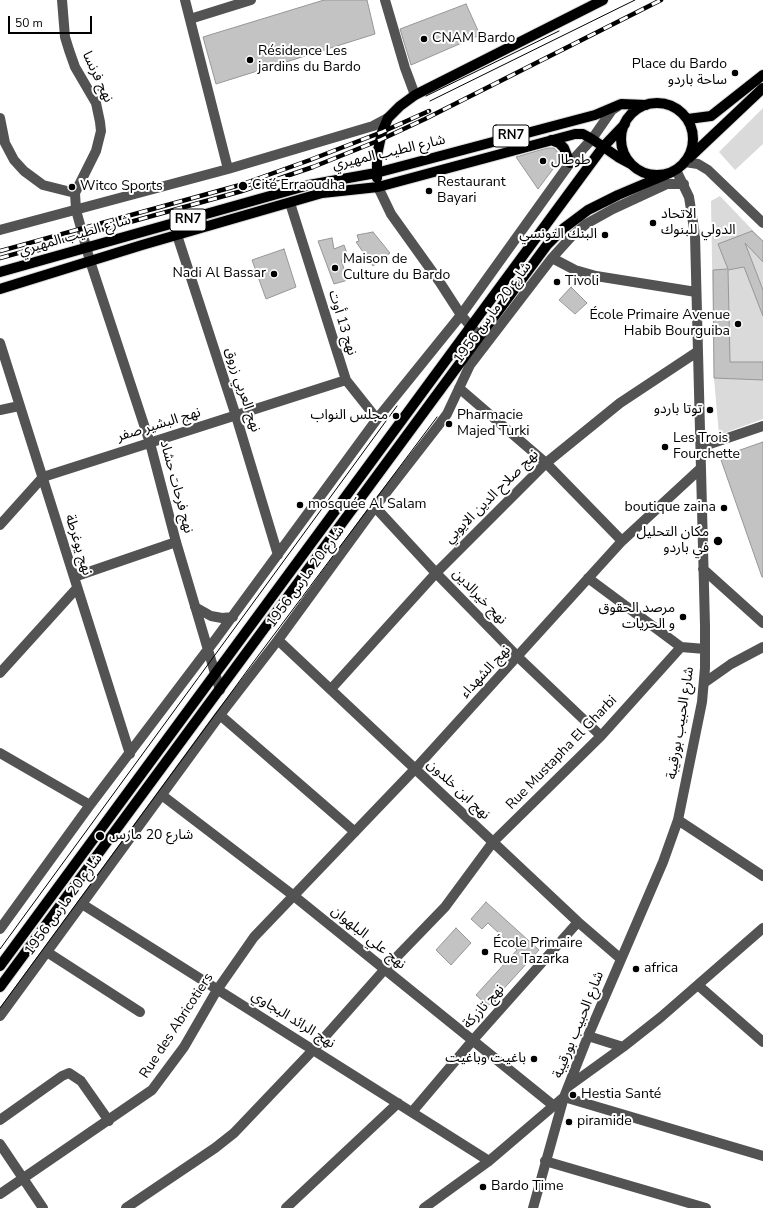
<!DOCTYPE html>
<html>
<head>
<meta charset="utf-8">
<style>
  body { margin:0 }
  #map { position:relative; width:763px; height:1208px; overflow:hidden; background:#fff; font-family:"Nunito Sans",sans-serif }
  canvas { display:block }
  .scale { position:absolute; left:8px; top:16px; width:84px; height:18px; box-sizing:border-box; border:2px solid #000; border-top:0; padding-left:5px; font-size:12px; line-height:14px; white-space:nowrap; color:#000; -webkit-text-stroke:3px #fff; paint-order:stroke }
</style>
</head>
<body>
<div id="map">
<canvas width="763" height="1208"></canvas>
<div class="scale">50 m</div>
</div>
<script>
const c = document.querySelector('canvas').getContext('2d');
c.lineJoin = 'round';
function fillPath(path, color) { c.fillStyle = color; c.fill(path, 'evenodd'); }
const poly = rows => new Path2D(rows.map(r => 'M' + r).join(''));
function strokePath(path, color, width, dash) { c.strokeStyle = color; c.lineWidth = width; c.lineCap = dash ? 'butt' : 'round'; c.setLineDash(dash || []); c.stroke(path); }
function drawText(font, color, halo, rows, align = 'center') {
  c.font = font + ' "Nunito Sans","Noto Sans Arabic",sans-serif'; c.lineWidth = 4; c.setLineDash([]); c.textBaseline = 'middle'; c.strokeStyle = halo; c.fillStyle = color; for (const [text, x, y, turn = 0] of rows) {
    c.save(); c.translate(x, y); c.rotate((+turn || 0) * Math.PI / 180); c.textAlign = isNaN(turn) ? turn : align; if (halo) c.strokeText(text, 0, 0); c.fillText(text, 0, 0); c.restore();
  }
}
fillPath(poly([
  [763,108,763,144,735,170,719,152],
  [720,196,763,241,763,419,719,435,714,378,711,201]
]), '#dadada');
const building = poly([
  [324,0,367,0,375,34,216,84,203,37,324,0],
  [466,4,480,35,411,65,400,29,466,4],
  [547,148,554,148,560,155,559,161,538,189,516,157,547,148],
  [752,231,763,241,763,262,745,243,763,290,763,316,744,267,728,270,730,362,763,362,763,380,714,378,713,270,728,269,718,244,752,231],
  [373,232,390,253,373,266,356,242,359,241,357,235,373,232],
  [332,238,334,249,344,245,349,259,341,260,348,280,334,284,318,241,332,238],
  [284,249,296,287,266,299,252,260,284,249],
  [571,287,587,303,575,314,559,300,571,287],
  [763,442,763,577,762,577,720,457,763,442],
  [486,902,539,950,488,1006,476,995,517,950,488,923,482,929,471,919,486,902],
  [456,928,471,943,451,965,436,950,456,928]
]);
fillPath(building, '#c3c3c3');
strokePath(building, '#979797', 1);
const major = poly([
  '621 139a36 36 0 1 1 72 0a36 36 0 1 1-72 0Z',
  [688,119,711,116,763,75],
  [551,140,559,143,564,148,570,163],
  [689,158,763,88],
  [377,178,377,155,382,132,388,118,400,106,415,95,603,0],
  [0,272,309,185,376,173,595,115,621,104,646,105],
  [0,289,142,245,322,193,378,187,575,134,583,134,592,139,618,157,631,164],
  [0,966,603,147,625,124],
  [0,987,547,245,564,228,588,210,618,195,670,173]
]);
strokePath(major, '#dbdbdb', 12);
strokePath(poly([
  [62,0,65,37,69,50,75,67,96,103,100,122,101,131,96,151,75,193,76,210,90,261,150,443,176,542,220,690],
  [185,0,228,169],
  [385,0,405,68,415,95],
  [190,19,251,0],
  [0,118,5,143,14,160,24,171,43,185,75,193],
  [685,162,698,164,708,170,763,223],
  [378,187,391,214,439,281,461,315,479,336],
  [290,203,346,380,377,419],
  [0,230,228,169,373,126,388,118],
  [177,235,236,416,278,555],
  [552,258,575,270,596,276,696,292],
  [0,343,130,754],
  [459,388,546,463,622,541],
  [0,410,19,406],
  [701,447,763,426],
  [375,507,436,573,518,657,601,736],
  [0,525,43,477,346,380],
  [703,569,763,623],
  [74,577,176,542],
  [588,578,681,647],
  [195,607,211,616,222,618,233,617],
  [278,640,578,922,621,959],
  [0,673,77,588],
  [704,683,731,664,763,647],
  [331,689,436,573,546,463,620,403,697,352],
  [220,715,355,832],
  [0,753,90,805],
  [163,796,294,896,554,1106],
  [678,820,763,876],
  [82,904,489,1161],
  [0,929,90,805,215,640,377,419,461,315,570,163,592,139,612,110,618,106],
  [47,952,140,1012],
  [699,986,763,1042],
  [0,1016,220,715,278,640,375,507,438,426,447,414,470,365,552,258,571,237,586,224,613,209,667,184,684,184],
  [588,1036,623,1047],
  [569,1086,623,1047,661,1017,763,928],
  [412,1112,473,1040,578,922],
  [0,1120,62,1076,69,1073,81,1081,109,1121],
  [0,1144,43,1208],
  [545,1161,706,1208],
  [0,1194,152,1090,184,1047,217,990,254,937,415,769,622,541,700,469],
  [126,1208,215,1148,234,1133,314,1049,385,969,445,907,493,842,601,736,681,647,705,649],
  [286,1208,398,1103],
  [424,1208,489,1161,564,1097,763,1156],
  [533,1208,564,1097,588,1036,663,862,678,820,702,702,705,668,705,626,695,235,689,197,676,170]
]), '#535353', 10);
strokePath(major, '#000', 10);
strokePath(poly([
  [426,96,559,31],
  [430,101,635,0],
  [0,949,397,406],
  [0,1008,255,660,437,417]
]), '#000', 1);
const rail = poly([
  [0,251,240,185,310,160,382,132,429,111],
  [0,258,242,191,313,167,380,140,425,119,661,0]
]);
strokePath(rail, '#000', 4.5);
strokePath(rail, '#fff', 3, [9]);
for (const [x, y, r, color] of [
  [424,39,4,"#000"],
  [250,60,4,"#000"],
  [735,73,4,"#000"],
  [543,161,4,"#000"],
  [243,186,5,"#000"],
  [72,187,4,"#000"],
  [429,191,4,"#000"],
  [653,223,4,"#000"],
  [605,235,4,"#000"],
  [335,268,4,"#000"],
  [274,274,4,"#000"],
  [557,282,4,"#000"],
  [738,324,4,"#000"],
  [710,410,4,"#000"],
  [396,416,4,"#000"],
  [449,424,4,"#000"],
  [665,447,4,"#000"],
  [300,505,4,"#000"],
  [724,508,4,"#000"],
  [718,541,5,"#000"],
  [683,617,4,"#000"],
  [100,836,5,"#000"],
  [485,952,4,"#000"],
  [636,969,4,"#000"],
  [534,1059,4,"#000"],
  [573,1095,4,"#000"],
  [569,1122,4,"#000"],
  [483,1187,4,"#000"]
]) { const dot = new Path2D(); dot.arc(x, y, r, 0, 2 * Math.PI); c.fillStyle = color; c.fill(dot); strokePath(dot, '#fff', 1.5); }
for (const [x, y, w] of [
  [511,136,36],
  [188,220,36]
]) { const box = new Path2D(); box.roundRect(x - w / 2, y - 11, w, 22, 3); c.fillStyle = '#fff'; c.fill(box); strokePath(box, '#000', 1); }
drawText('bold 13px', '#000', null, [
  ["RN7",511,136],
  ["RN7",188,220]
]);
drawText('14px', '#000', '#fff', [
  ["CNAM Bardo",432,39],
  ["Résidence Les",258,52],
  ["jardins du Bardo",258,68],
  ["Place du Bardo",727,65,"right"],
  ["ساحة باردو",727,81,"right"],
  ["طوطال",551,161],
  ["Restaurant",437,183],
  ["Bayari",437,199],
  ["Cité Erraoudha",252,186],
  ["Witco Sports",80,187],
  ["الاتحاد",661,215],
  ["الدولي للبنوك",661,231],
  ["البنك التونسي",597,235,"right"],
  ["Maison de",343,260],
  ["Culture du Bardo",343,276],
  ["Nadi Al Bassar",266,274,"right"],
  ["Tivoli",565,282],
  ["École Primaire Avenue",730,316,"right"],
  ["Habib Bourguiba",730,332,"right"],
  ["توتا باردو",702,410,"right"],
  ["مجلس النواب",388,416,"right"],
  ["Pharmacie",457,416],
  ["Majed Turki",457,432],
  ["Les Trois",673,439],
  ["Fourchette",673,455],
  ["mosquée Al Salam",308,505],
  ["boutique zaina",716,508,"right"],
  ["مكان التحليل",709,533,"right"],
  ["في باردو",709,549,"right"],
  ["مرصد الحقوق",675,609,"right"],
  ["و الحريات",675,625,"right"],
  ["شارع 20 مارس",109,836],
  ["École Primaire",493,944],
  ["Rue Tazarka",493,960],
  ["africa",644,969],
  ["باغيت وباغيت",526,1059,"right"],
  ["Hestia Santé",581,1095],
  ["piramide",577,1122],
  ["Bardo Time",491,1187]
], 'left');
drawText('14px', '#000', '#fff', [
  ["نهج فرنسا",97,77,65],
  ["شارع الطيب المهيري",389,153,-13],
  ["شارع الطيب المهيري",75,236,-16],
  ["شارع 20 مارس 1956",493,313,-54],
  ["نهج 13 أوت",342,323,73],
  ["نهج العربي زروق",242,390,72],
  ["نهج البشير صفر",159,425,-17],
  ["نهج فرحات حشاد",176,487,75],
  ["نهج صلاح الدين الايوبي",492,497,-45],
  ["نهج يوغرطة",78,545,73],
  ["شارع 20 مارس 1956",306,577,-54],
  ["نهج خيرالدين",479,597,46],
  ["نهج الشهداء",486,672,-47],
  ["شارع الحبيب بورقيبة",681,723,-81],
  ["Rue Mustapha El Gharbi",562,753,-46],
  ["نهج ابن خلدون",458,790,43],
  ["شارع 20 مارس 1956",64,905,-54],
  ["نهج علي البلهوان",368,938,39],
  ["نهج تازركة",484,1007,-48],
  ["نهج الرائد البجاوي",293,1020,32],
  ["شارع الحبيب بورقيبة",579,1025,-68],
  ["Rue des Abricotiers",177,1026,-57]
]);
</script>
</body>
</html>
